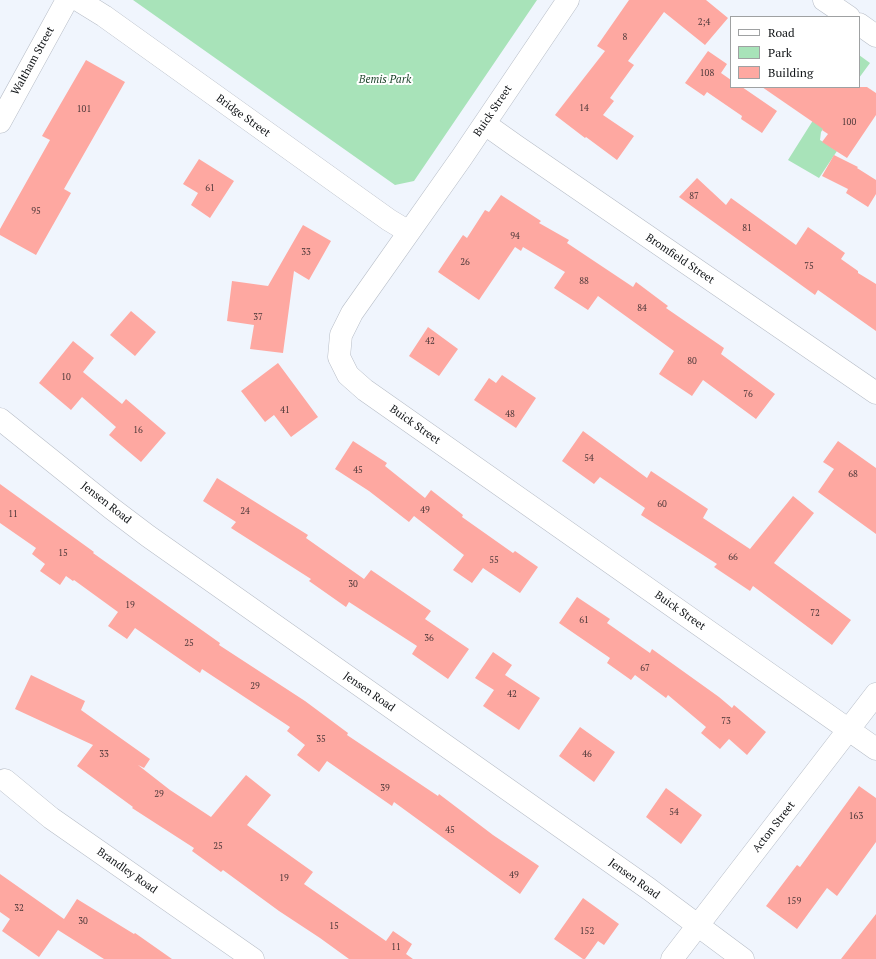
<!DOCTYPE html>
<html>
<head>
<meta charset="utf-8">
<style>
  body { margin:0 }
  #map { position:relative; width:876px; height:959px; overflow:hidden; background:#f0f5fd; font-family:"PT Serif",serif }
  canvas { display:block }
  .legend { position:absolute; left:730px; top:16px; width:130px; height:72px; box-sizing:border-box; background:#fff; border:1px solid #9fa1a2; margin:0; padding:5px 7px; list-style:none; font-size:12px; color:#101316 }
  .legend li { display:flex; align-items:center; gap:8px; height:20px }
  .legend b { width:20px; border:1px solid #9fa1a2 }
</style>
</head>
<body>
<div id="map">
<canvas width="876" height="959"></canvas>
<ul class="legend">
<li><b style="height:5px;background:#fff"></b>Road</li>
<li><b style="height:11px;background:#a8e3b9"></b>Park</li>
<li><b style="height:11px;background:#fea8a1"></b>Building</li>
</ul>
</div>
<script>
const c = document.querySelector('canvas').getContext('2d');
c.lineJoin = 'round';
function fillPath(path, color) { c.fillStyle = color; c.fill(path, 'evenodd'); }
const poly = rows => new Path2D(rows.map(r => 'M' + r).join(''));
function strokePath(path, color, width, dash) { c.strokeStyle = color; c.lineWidth = width; c.lineCap = dash ? 'butt' : 'round'; c.setLineDash(dash || []); c.stroke(path); }
function drawText(font, color, halo, rows, align = 'center') {
  c.font = font + ' "PT Serif",serif'; c.lineWidth = 4; c.setLineDash([]); c.textBaseline = 'middle'; c.strokeStyle = halo; c.fillStyle = color; for (const [text, x, y, turn = 0] of rows) {
    c.save(); c.translate(x, y); c.rotate((+turn || 0) * Math.PI / 180); c.textAlign = isNaN(turn) ? turn : align; if (halo) c.strokeText(text, 0, 0); c.fillText(text, 0, 0); c.restore();
  }
}
fillPath(poly([
  [133,0,537,0,414,181,395,185],
  [859,55,870,63,859,78],
  [834,87,853,87,821,132,820,140,837,151,819,178,788,160]
]), '#a8e3b9');
fillPath(poly([
  [629,0,706,0,728,18,705,45,664,12,628,61,634,65,610,98,614,101,603,115,634,136,617,160,586,137,585,138,555,115,605,51,597,46],
  [708,51,727,64,721,73,731,80,731,87,742,87,777,111,762,133,741,119,742,116,707,92,704,96,685,83],
  [86,60,125,82,64,189,71,193,36,255,0,235,0,229,50,140,42,136],
  [762,87,867,87,876,93,876,115,847,158,822,142,828,134,822,130,823,129],
  [834,155,858,167,857,168,876,180,876,194,868,207,846,193,848,189,822,176],
  [199,159,234,181,210,218,191,205,198,193,183,184],
  [697,178,726,205,731,198,796,245,808,227,845,253,841,259,858,271,858,273,876,284,876,331,818,290,815,295,679,197],
  [501,195,541,221,539,223,569,240,567,243,633,287,636,282,668,306,666,308,724,348,721,354,775,394,756,419,703,380,692,396,659,374,674,351,598,296,588,310,554,288,565,272,523,247,521,251,515,247,479,300,438,272,463,235,467,238,485,210,489,212],
  [303,225,331,241,309,280,294,271,283,353,250,349,254,325,227,321,232,281,268,286],
  [131,311,156,332,135,356,110,335],
  [428,327,458,349,439,376,409,356],
  [73,341,94,358,83,372,122,404,126,399,166,433,141,462,109,435,116,427,82,397,71,410,39,383],
  [278,363,318,417,291,437,274,415,265,422,241,391],
  [502,375,536,398,516,428,474,400,489,378,496,383],
  [583,431,647,478,651,471,708,509,703,518,750,549,793,496,814,513,774,563,851,620,832,645,753,586,750,591,714,567,717,564,641,515,645,508,600,477,594,484,562,461],
  [353,441,387,463,385,466,425,498,431,490,463,515,462,517,513,553,515,551,538,567,520,593,483,568,472,583,453,570,464,555,414,516,409,522,369,491,335,469],
  [838,441,876,468,876,534,818,492,834,469,823,462],
  [217,478,308,535,306,538,364,579,371,570,431,611,425,619,469,649,448,679,412,654,417,646,349,602,346,607,309,581,311,579,231,528,236,522,203,501],
  [0,484,94,552,93,553,220,643,219,645,305,701,348,733,347,735,438,796,439,794,493,835,539,866,520,894,394,802,392,806,327,761,319,772,297,755,305,745,287,731,290,727,202,669,200,673,135,628,127,639,108,626,118,612,74,580,73,581,66,576,60,585,40,571,45,564,32,554,36,548,0,523],
  [577,597,610,619,607,623,650,653,652,649,719,697,732,708,734,705,766,732,747,755,729,739,720,749,701,733,706,727,668,695,666,698,635,675,631,680,607,663,610,658,559,623],
  [493,652,512,665,505,675,540,698,519,730,483,706,494,690,475,678],
  [31,675,85,701,81,710,150,759,144,768,138,765,170,790,211,817,246,775,271,795,247,825,313,872,304,884,386,941,393,931,412,944,406,954,413,959,349,959,320,938,279,911,223,870,221,872,192,851,194,848,132,808,133,807,77,766,93,745,15,709],
  [580,727,615,752,594,782,559,756],
  [859,786,876,798,876,842,837,896,827,888,797,929,766,906,797,865,800,867],
  [666,788,702,815,681,844,646,817],
  [0,874,64,919,77,899,134,934,135,933,172,959,104,959,58,930,39,957,2,931,10,919,0,912],
  [583,898,619,924,604,945,598,941,585,959,583,959,554,939],
  [876,914,876,959,841,959]
]), '#fea8a1');
const minor = poly([
  [78,0,104,16,389,220,409,232],
  [568,0,462,157,352,313,341,335,339,357,348,375,365,390,876,749],
  [824,0,849,17],
  [859,24,876,36],
  [485,124,516,146,876,393],
  [0,419,111,508,148,536,649,889,743,959],
  [5,780,51,818,253,959],
  [672,959,876,694]
]);
const tertiary = poly([
  [0,122,67,0]
]);
strokePath(minor, '#b7bdc7', 23);
strokePath(tertiary, '#b7bdc7', 23);
strokePath(minor, '#fff', 22);
strokePath(tertiary, '#fff', 22);
drawText('9px', '#4c3839', null, [
  ["2;4",704,22],
  ["8",625,37],
  ["108",707,73],
  ["14",584,108],
  ["101",84,109],
  ["100",849,122],
  ["61",210,188],
  ["87",694,196],
  ["95",36,211],
  ["81",747,228],
  ["94",515,236],
  ["33",306,252],
  ["26",465,262],
  ["75",809,266],
  ["88",584,281],
  ["84",642,308],
  ["37",258,317],
  ["42",430,341],
  ["80",692,361],
  ["10",66,377],
  ["76",748,394],
  ["41",285,410],
  ["48",510,414],
  ["16",138,430],
  ["54",589,458],
  ["45",358,470],
  ["68",853,474],
  ["60",662,504],
  ["49",425,510],
  ["24",245,511],
  ["11",13,514],
  ["15",63,553],
  ["66",733,557],
  ["55",494,560],
  ["30",353,584],
  ["19",130,605],
  ["72",815,613],
  ["61",584,620],
  ["36",429,638],
  ["25",189,643],
  ["67",645,668],
  ["29",255,686],
  ["42",512,694],
  ["73",726,721],
  ["35",321,739],
  ["33",104,754],
  ["46",587,754],
  ["39",385,788],
  ["29",159,794],
  ["54",674,812],
  ["163",856,816],
  ["45",450,830],
  ["25",218,846],
  ["49",514,875],
  ["19",284,878],
  ["159",794,901],
  ["32",19,908],
  ["30",83,921],
  ["15",334,926],
  ["152",587,931],
  ["11",396,947]
]);
drawText('11px', '#101316', '#fff', [
  ["Waltham Street",33,61,-61],
  ["Buick Street",493,111,-56],
  ["Bridge Street",243,116,36],
  ["Bromfield Street",680,259,34],
  ["Buick Street",415,425,35],
  ["Jensen Road",106,503,38],
  ["Buick Street",680,611,35],
  ["Jensen Road",369,692,35],
  ["Acton Street",774,827,-52],
  ["Brandley Road",127,871,35],
  ["Jensen Road",634,879,36]
]);
drawText('italic 11px', '#1f462c', '#fff', [
  ["Bemis Park",385,80]
]);
</script>
</body>
</html>
